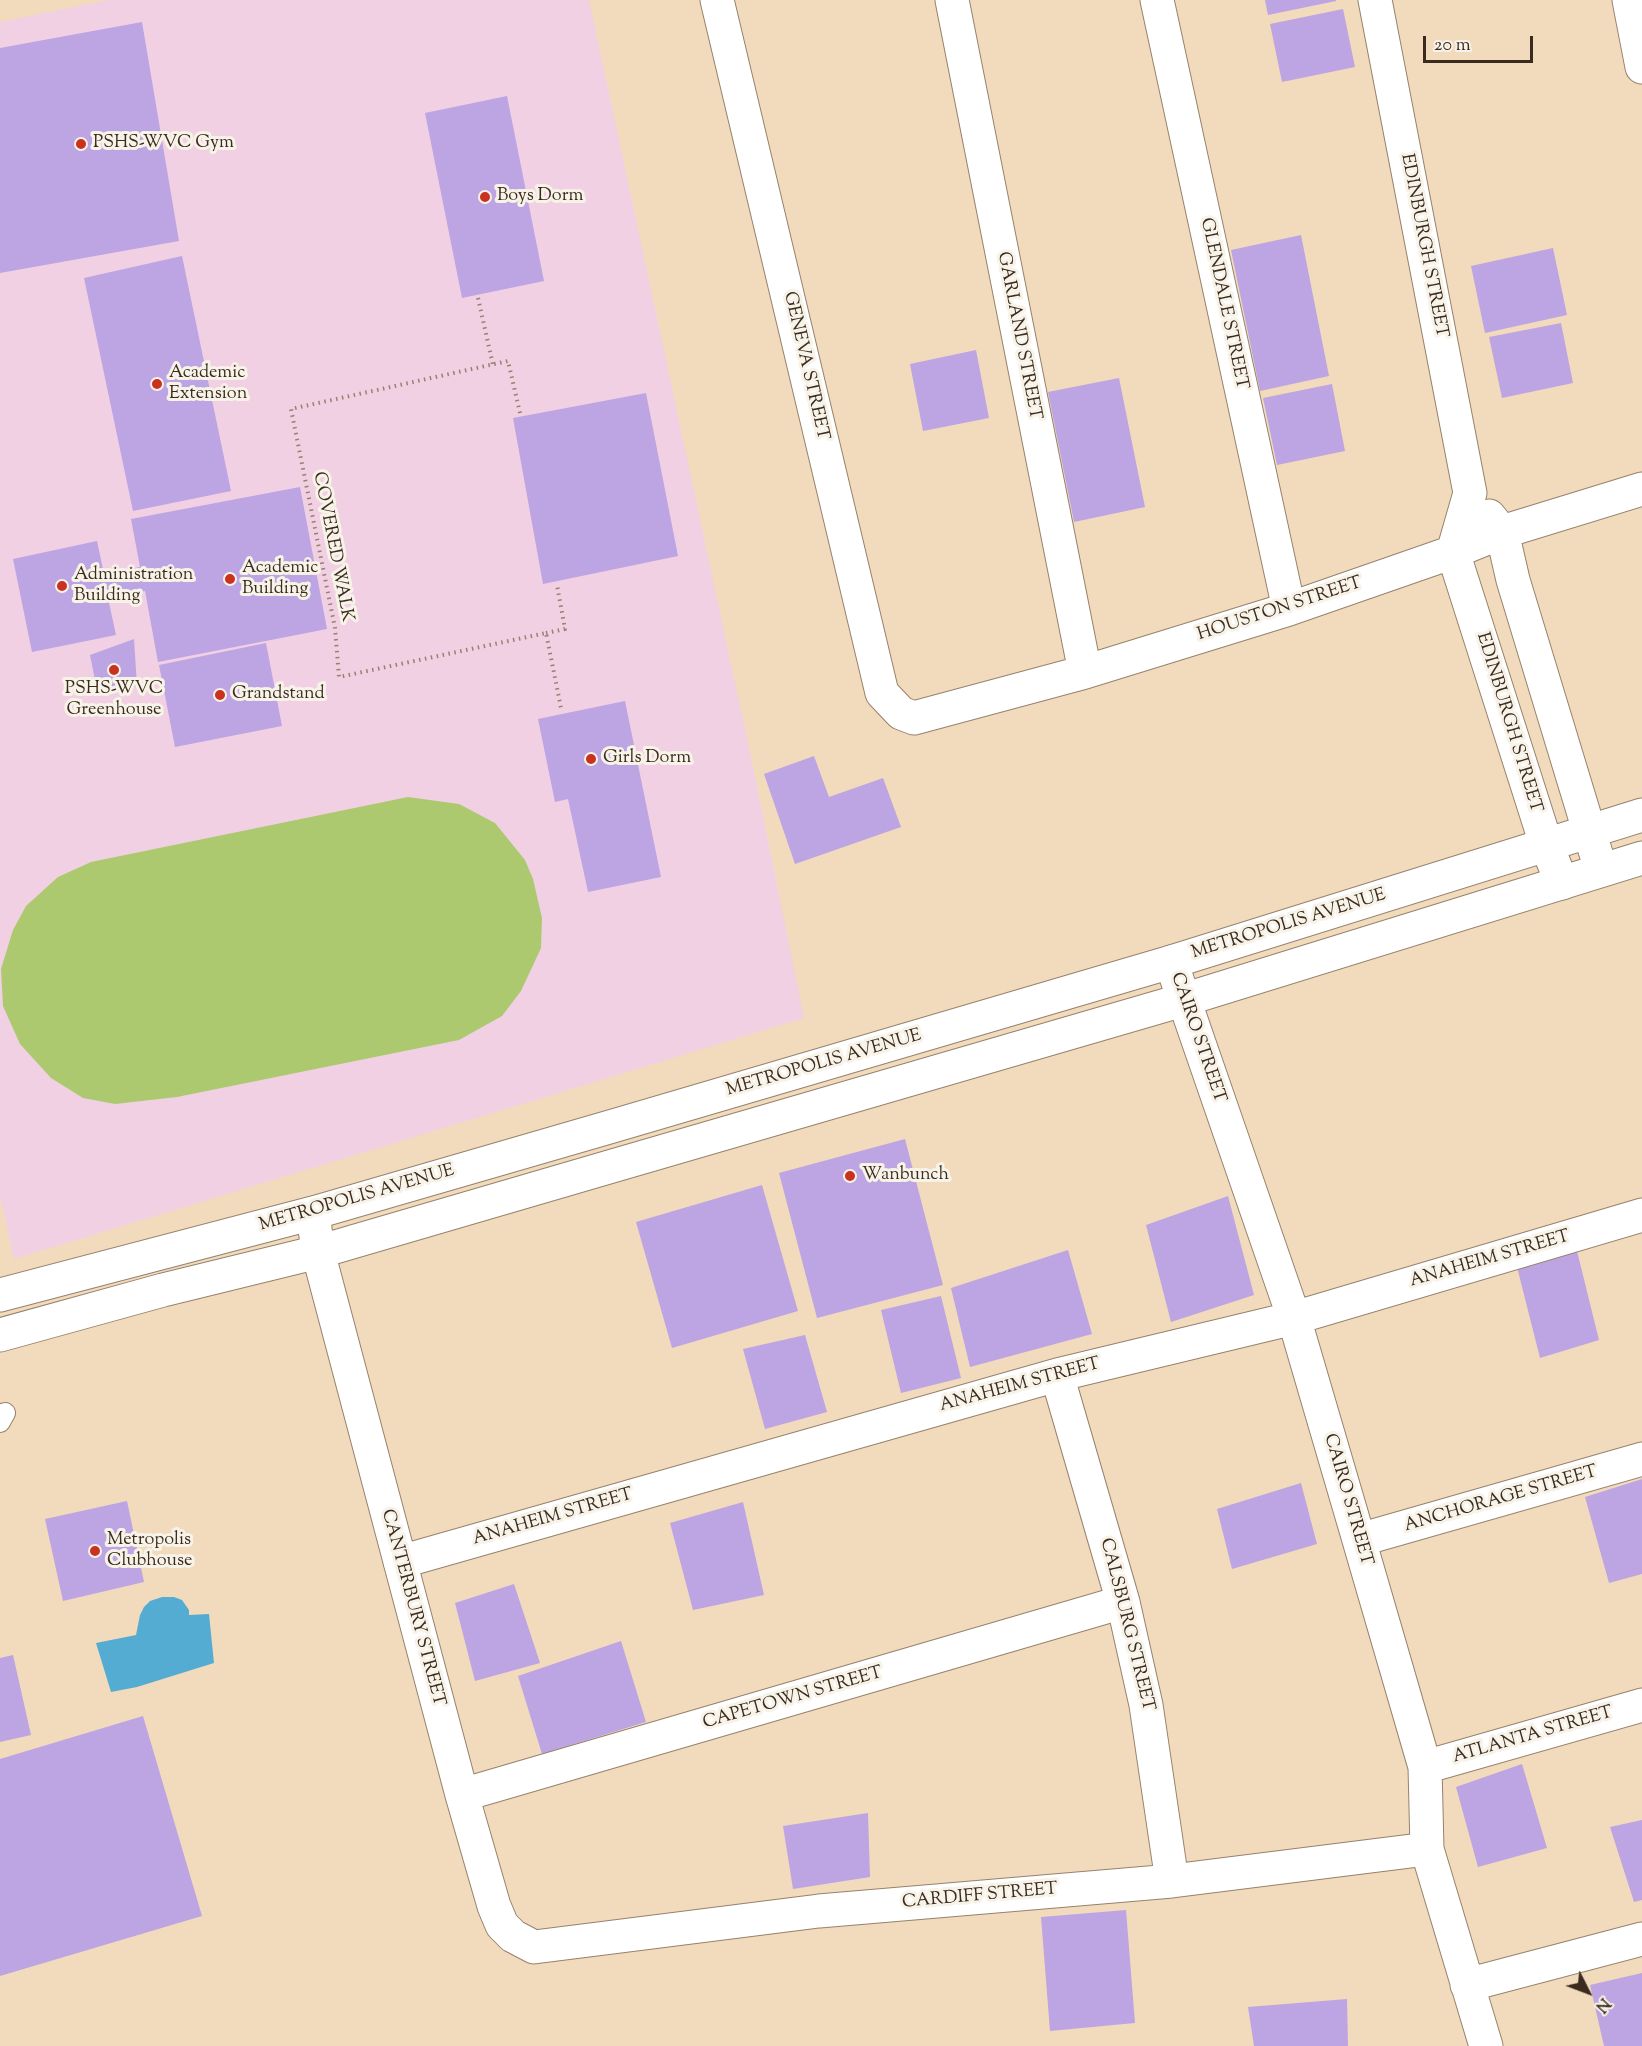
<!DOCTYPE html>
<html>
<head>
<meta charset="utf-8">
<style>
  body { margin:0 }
  #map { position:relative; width:1642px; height:2046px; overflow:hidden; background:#f1dbbc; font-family:"Sorts Mill Goudy",serif }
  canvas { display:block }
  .north { position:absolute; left:1558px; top:1962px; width:60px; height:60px; -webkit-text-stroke:4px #f7f3e8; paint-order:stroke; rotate:132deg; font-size:16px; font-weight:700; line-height:24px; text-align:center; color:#3b2a1e }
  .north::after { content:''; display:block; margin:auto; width:21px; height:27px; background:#3b2a1e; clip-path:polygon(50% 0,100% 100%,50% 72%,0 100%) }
  .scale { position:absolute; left:1423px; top:36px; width:110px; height:27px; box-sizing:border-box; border:3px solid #3b2a1e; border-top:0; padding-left:8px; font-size:18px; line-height:21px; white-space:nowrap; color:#3b2a1e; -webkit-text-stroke:4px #f7f3e8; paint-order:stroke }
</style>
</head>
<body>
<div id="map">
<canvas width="1642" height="2046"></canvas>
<div class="north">N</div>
<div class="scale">20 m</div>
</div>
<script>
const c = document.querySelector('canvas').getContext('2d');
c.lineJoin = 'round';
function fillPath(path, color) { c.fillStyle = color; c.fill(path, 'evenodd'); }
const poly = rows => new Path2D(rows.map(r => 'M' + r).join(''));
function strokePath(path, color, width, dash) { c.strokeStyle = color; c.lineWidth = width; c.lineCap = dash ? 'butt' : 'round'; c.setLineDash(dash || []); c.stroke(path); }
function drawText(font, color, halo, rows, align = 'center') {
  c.font = font + ' "Sorts Mill Goudy",serif'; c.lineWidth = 6; c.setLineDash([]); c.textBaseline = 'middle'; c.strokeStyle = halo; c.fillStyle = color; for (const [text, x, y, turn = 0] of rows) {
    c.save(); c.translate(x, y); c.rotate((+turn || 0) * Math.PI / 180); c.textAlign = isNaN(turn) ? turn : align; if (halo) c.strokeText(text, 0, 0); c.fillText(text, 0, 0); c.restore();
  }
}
fillPath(poly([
  [109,0,589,0,753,767,804,1018,14,1259,0,1195,0,22]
]), '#f1d0e3');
fillPath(poly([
  [408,797,459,804,495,823,525,860,533,879,542,918,541,948,521,991,502,1016,459,1040,177,1097,115,1104,83,1098,51,1078,20,1044,3,1006,1,969,13,930,26,906,58,877,91,862]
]), '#adc96f');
fillPath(poly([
  [162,1597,174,1597,182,1600,189,1610,189,1615,209,1614,214,1663,137,1687,111,1692,96,1643,136,1635,140,1615,144,1607,150,1601]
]), '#55acd2');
fillPath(poly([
  [1265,0,1336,0,1336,1,1268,15],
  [1343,9,1355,67,1282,82,1270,24],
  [142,22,179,241,0,273,0,48],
  [507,96,544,281,462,298,425,113],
  [1301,235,1329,376,1260,391,1231,250],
  [1553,248,1567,315,1485,333,1471,266],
  [182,256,231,491,133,511,84,278],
  [1561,323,1573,383,1502,398,1489,337],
  [976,350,989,418,923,431,910,364],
  [1119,378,1145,507,1074,522,1048,392],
  [1332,384,1345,451,1277,465,1263,398],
  [646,393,678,556,543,584,513,418],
  [300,487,327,629,158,662,145,591,108,598,116,635,32,652,13,559,97,541,104,574,140,567,131,519],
  [134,639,137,686,98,695,90,655],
  [266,643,282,726,175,747,159,665],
  [625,701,661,877,588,892,568,799,555,802,538,719],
  [814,756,829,797,883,778,901,827,795,864,764,774],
  [905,1139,943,1285,817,1318,779,1173],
  [762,1185,798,1311,672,1348,636,1222],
  [1228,1196,1254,1295,1171,1322,1146,1225],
  [1576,1247,1599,1340,1540,1358,1516,1263],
  [1068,1250,1092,1334,970,1367,951,1288],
  [941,1296,961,1378,901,1393,881,1310],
  [805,1335,827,1412,765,1429,743,1349],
  [1642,1479,1642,1574,1609,1583,1585,1497],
  [1301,1483,1317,1544,1232,1569,1217,1509],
  [127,1501,144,1582,63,1601,45,1519],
  [743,1502,764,1595,693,1610,670,1523],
  [514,1584,540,1663,475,1681,455,1603],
  [621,1641,646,1722,542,1754,518,1676],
  [13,1655,31,1735,0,1742,0,1658],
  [143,1716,202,1916,0,1976,0,1759],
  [1522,1764,1547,1848,1478,1867,1456,1787],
  [868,1813,870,1877,793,1889,783,1826],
  [1642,1820,1642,1900,1634,1902,1610,1827],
  [1126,1910,1135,2023,1050,2031,1041,1917],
  [1642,1973,1642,2046,1604,2046,1590,1985],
  [1347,1999,1348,2046,1254,2046,1248,2007]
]), '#bda4e3');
const lane = poly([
  [0,1422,5,1413]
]);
const street = poly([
  [717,0,882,693,901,713,914,718,1085,672,1289,609,1453,552,1502,532,1642,489],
  [952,0,1085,672],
  [1157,0,1289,609],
  [1375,0,1470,493,1453,552,1546,844,1562,883],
  [1629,0,1642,67],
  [1489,516,1502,532,1513,580,1601,870],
  [1171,962,1294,1318,1359,1540,1425,1767,1427,1849,1486,2046],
  [313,1213,318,1252,462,1795,494,1906,502,1925,513,1936,534,1947,819,1911,1172,1881,1427,1849],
  [1057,1375,1123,1602,1146,1705,1172,1881],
  [1359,1540,1642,1459],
  [400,1562,1057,1375,1294,1318,1642,1215],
  [1425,1767,1642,1705],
  [462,1795,1123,1602],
  [1467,1985,1642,1939]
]);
const secondary = poly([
  [0,1295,313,1213,613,1126,1171,962,1642,815],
  [0,1335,163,1290,318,1252,609,1167,1183,1000,1642,858]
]);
strokePath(lane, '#96826d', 22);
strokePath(street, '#96826d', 35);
strokePath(secondary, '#96826d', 35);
strokePath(poly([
  [478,298,493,365],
  [520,413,508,361,291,409,335,628,339,677,546,633,561,708],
  [546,633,565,629,557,585]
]), '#96826d', 4, [1.5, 4.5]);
strokePath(lane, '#fff', 20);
strokePath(street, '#fff', 33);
strokePath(secondary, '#fff', 33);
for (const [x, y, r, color] of [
  [81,144,6,"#c8321e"],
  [485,197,6,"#c8321e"],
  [157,384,6,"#c8321e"],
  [230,579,6,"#c8321e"],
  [62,586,6,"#c8321e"],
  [114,670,6,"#c8321e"],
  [220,695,6,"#c8321e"],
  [591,759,6,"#c8321e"],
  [850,1176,6,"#c8321e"],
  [95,1551,6,"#c8321e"]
]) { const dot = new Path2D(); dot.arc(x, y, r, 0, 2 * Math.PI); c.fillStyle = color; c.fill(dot); strokePath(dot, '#f7f3e8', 2); }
drawText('18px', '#3b2a1e', '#f7f3e8', [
  ["PSHS-WVC Gym",93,144],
  ["Boys Dorm",497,197],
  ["Academic",169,374],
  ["Extension",169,395],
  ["Academic",242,569],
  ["Building",242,590],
  ["Administration",74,576],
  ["Building",74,597],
  ["PSHS-WVC",114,690,"center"],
  ["Greenhouse",114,711,"center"],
  ["Grandstand",232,695],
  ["Girls Dorm",603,759],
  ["Wanbunch",862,1176],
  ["Metropolis",107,1541],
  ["Clubhouse",107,1562]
], 'left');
drawText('18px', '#3b2a1e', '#f7f3e8', [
  ["EDINBURGH STREET",1423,246,79],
  ["GLENDALE STREET",1223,304,78],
  ["GARLAND STREET",1018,336,79],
  ["GENEVA STREET",805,366,77],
  ["COVERED WALK",332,547,79],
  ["HOUSTON STREET",1280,610,-18],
  ["EDINBURGH STREET",1508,723,73],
  ["METROPOLIS AVENUE",1289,925,-17],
  ["CAIRO STREET",1197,1038,71],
  ["METROPOLIS AVENUE",824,1064,-16],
  ["METROPOLIS AVENUE",357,1199,-16],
  ["ANAHEIM STREET",1490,1260,-16],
  ["ANAHEIM STREET",1020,1386,-15],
  ["CAIRO STREET",1347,1500,74],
  ["ANCHORAGE STREET",1501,1500,-16],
  ["ANAHEIM STREET",553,1518,-16],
  ["CANTERBURY STREET",412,1608,75],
  ["CALSBURG STREET",1126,1625,76],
  ["CAPETOWN STREET",793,1699,-16],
  ["ATLANTA STREET",1533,1736,-16],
  ["CARDIFF STREET",980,1897,-5]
]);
</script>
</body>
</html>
